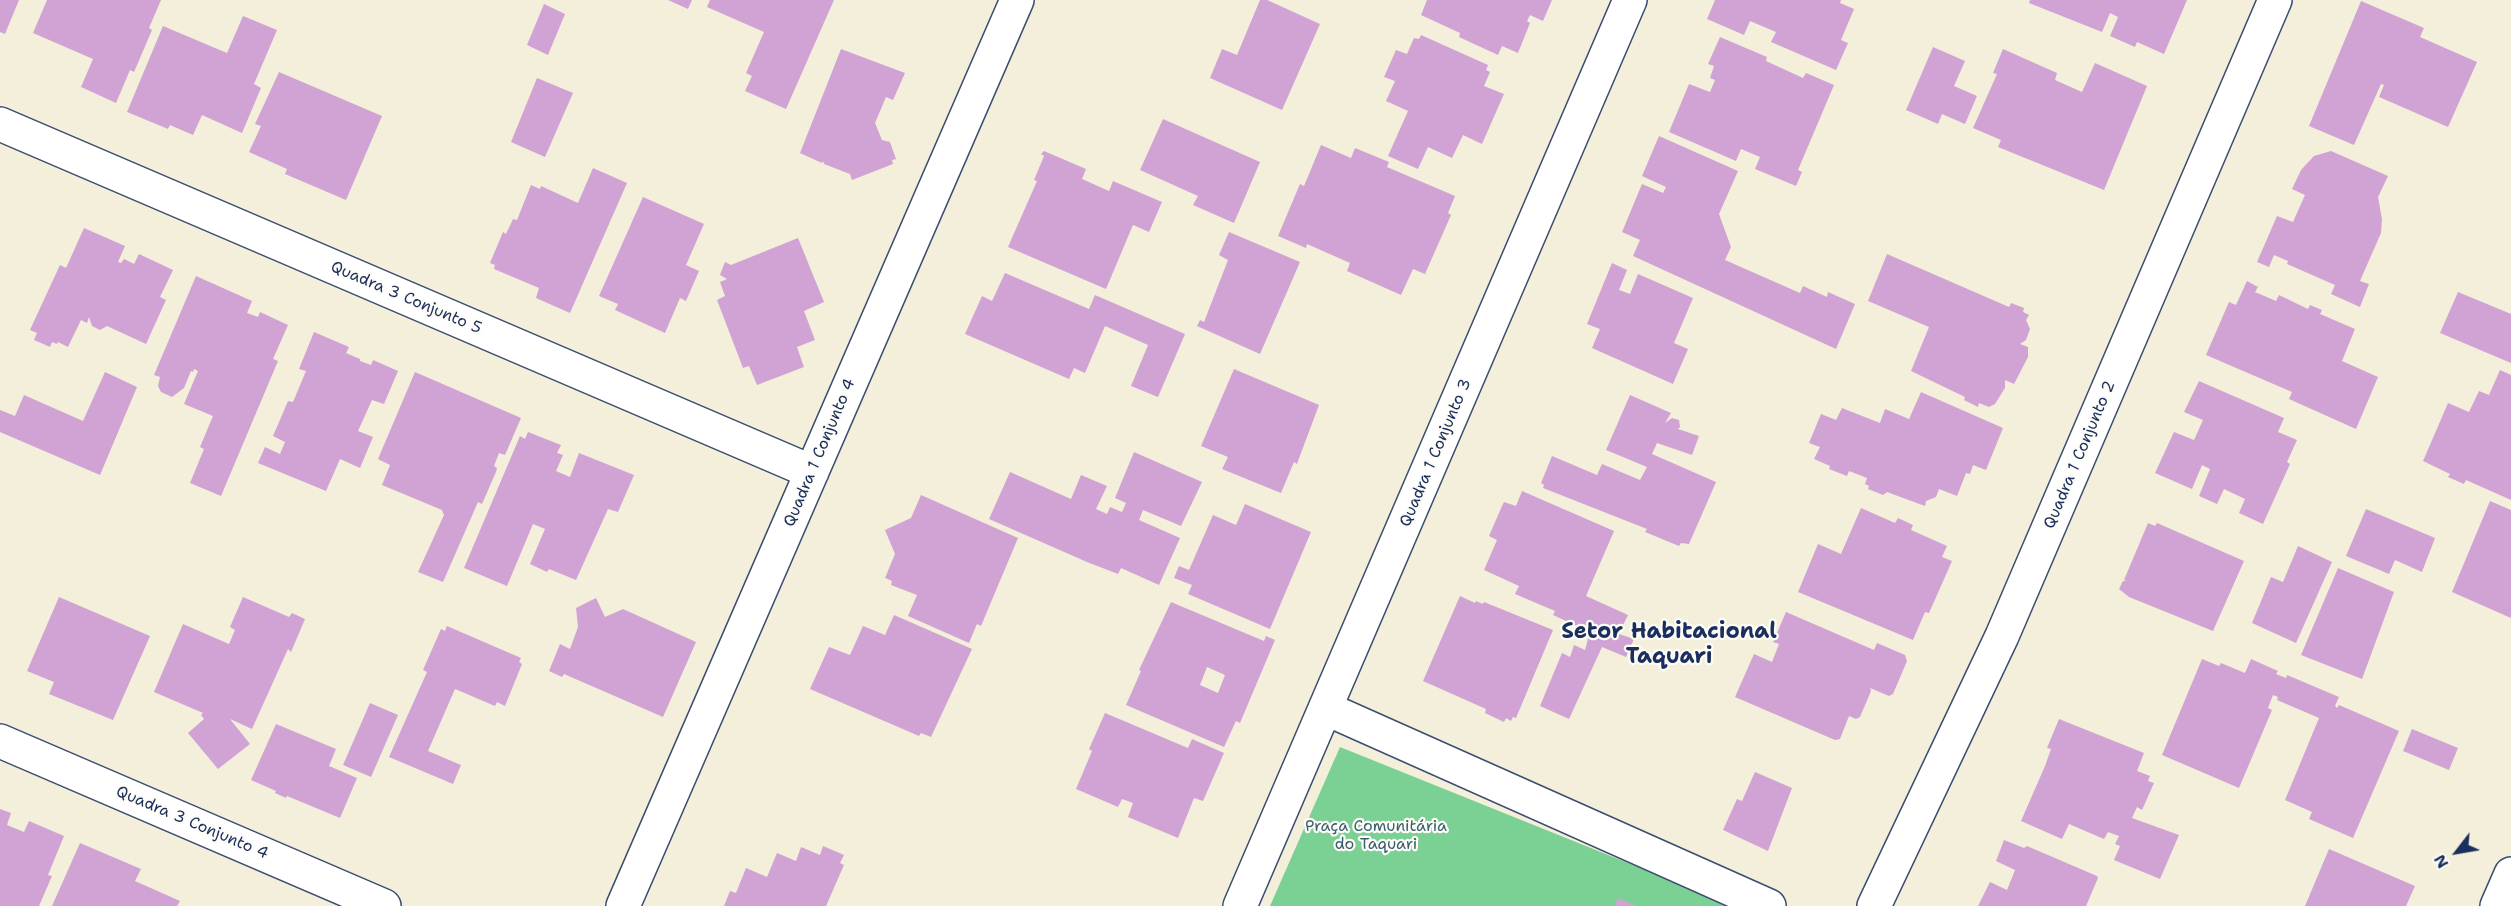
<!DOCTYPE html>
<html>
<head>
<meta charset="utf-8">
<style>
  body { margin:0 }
  #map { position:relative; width:2511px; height:906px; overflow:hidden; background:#f3efda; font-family:"Shantell Sans",sans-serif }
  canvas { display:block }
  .north { position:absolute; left:2427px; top:822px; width:60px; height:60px; -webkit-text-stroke:4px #fdfcf7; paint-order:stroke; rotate:239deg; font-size:16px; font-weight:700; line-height:24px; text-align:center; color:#1b2f5e }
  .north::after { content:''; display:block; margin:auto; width:21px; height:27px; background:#1b2f5e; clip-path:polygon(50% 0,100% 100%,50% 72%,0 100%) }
</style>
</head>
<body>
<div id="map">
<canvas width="2511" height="906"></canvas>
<div class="north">N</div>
</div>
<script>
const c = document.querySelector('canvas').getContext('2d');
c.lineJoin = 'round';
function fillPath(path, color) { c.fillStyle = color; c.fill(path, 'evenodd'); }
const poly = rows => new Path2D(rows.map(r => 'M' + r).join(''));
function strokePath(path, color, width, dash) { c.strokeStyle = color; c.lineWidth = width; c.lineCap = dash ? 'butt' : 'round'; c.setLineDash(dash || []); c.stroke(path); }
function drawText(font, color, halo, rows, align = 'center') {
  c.font = font + ' "Shantell Sans",sans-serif'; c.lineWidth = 4.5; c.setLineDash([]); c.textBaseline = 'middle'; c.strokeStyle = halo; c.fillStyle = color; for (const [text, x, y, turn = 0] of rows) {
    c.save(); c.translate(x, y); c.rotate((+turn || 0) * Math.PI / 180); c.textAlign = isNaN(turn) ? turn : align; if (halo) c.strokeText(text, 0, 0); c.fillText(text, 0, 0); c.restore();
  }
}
fillPath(poly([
  [1340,747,1735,906,1270,906]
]), '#7bd094');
fillPath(poly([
  [0,0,19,0,5,34,0,32],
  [47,0,161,0,149,28,152,30,134,72,130,70,116,103,81,87,93,59,33,33],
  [668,0,692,0,688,9],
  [710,0,834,0,786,109,745,91,752,76,746,73,764,32,707,7],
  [1260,0,1267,0,1320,24,1282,110,1210,78,1222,49,1237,55],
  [1427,0,1552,0,1543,21,1530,15,1527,21,1530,23,1518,53,1502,46,1498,55,1459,37,1460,33,1421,15],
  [1715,0,1841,0,1840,3,1854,9,1841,40,1848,43,1836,70,1771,42,1776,32,1750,21,1744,35,1707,19],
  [2030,0,2187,0,2164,54,2137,42,2135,47,2110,36,2118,17,2110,13,2102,32,2029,3],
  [2361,1,2424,28,2420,37,2477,62,2448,127,2379,97,2384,85,2381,84,2354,145,2309,126],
  [544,4,565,14,548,55,527,45],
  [243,16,277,30,254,84,261,88,242,133,202,115,193,135,170,125,168,129,127,112,163,26,227,53],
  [1421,35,1488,65,1486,70,1490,72,1484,86,1504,94,1482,144,1463,135,1452,158,1428,147,1418,169,1388,156,1408,111,1386,101,1395,81,1384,77,1396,50,1407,54,1414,38,1419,39],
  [1720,37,1767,57,1766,61,1803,78,1806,73,1834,85,1798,170,1802,172,1796,186,1755,169,1760,157,1741,149,1736,161,1669,132,1689,84,1710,92,1715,80,1710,78,1714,66,1708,64],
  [1933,47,1965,61,1954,86,1977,96,1965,124,1942,114,1938,124,1906,110],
  [841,49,905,73,893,100,886,97,875,123,882,140,890,142,896,159,892,160,893,164,852,180,850,174,824,164,823,161,822,163,800,153],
  [2003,49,2057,73,2055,80,2082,92,2095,63,2147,86,2104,190,1998,147,2001,140,1973,128,1997,74,1993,73],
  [279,72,382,116,346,200,285,174,287,169,249,152,261,126,255,124],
  [537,78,573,93,545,157,511,142],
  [1163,119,1260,162,1234,223,1193,205,1198,196,1140,170],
  [1659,136,1738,171,1719,214,1731,247,1725,260,1800,293,1803,286,1827,297,1828,292,1855,304,1836,349,1633,256,1640,240,1622,232,1642,184,1663,193,1666,187,1642,176],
  [1321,145,1351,158,1355,148,1389,162,1387,167,1455,196,1448,213,1451,215,1425,274,1413,269,1401,295,1347,271,1350,263,1307,244,1306,248,1278,236,1300,184,1304,186],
  [1044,151,1086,169,1082,179,1109,191,1113,181,1162,202,1149,232,1133,225,1106,289,1008,247,1037,181,1034,180,1044,156,1041,154],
  [2331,151,2388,176,2378,197,2382,219,2381,233,2360,281,2369,284,2360,307,2331,294,2335,285,2287,264,2288,261,2274,255,2269,267,2257,262,2277,216,2293,222,2305,195,2292,189,2301,170,2314,156],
  [593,168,627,183,570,313,536,298,539,288,494,269,495,265,490,263,503,232,506,234,513,219,517,220,531,185,540,189,541,186,578,203],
  [643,197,704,224,686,265,699,271,686,301,680,298,665,333,615,310,618,304,599,296],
  [84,228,125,246,118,262,121,263,124,259,134,264,139,254,173,270,160,297,166,300,146,344,107,326,100,330,92,326,89,317,87,323,81,320,68,347,58,342,57,344,52,342,50,347,34,340,37,333,30,330,35,319,60,265,66,268],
  [1229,232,1300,262,1260,354,1197,326,1200,320,1204,322,1228,260,1219,255],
  [798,238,824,302,804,311,815,340,797,347,804,367,757,385,749,366,743,368,717,300,725,296,720,282,727,279,720,275,725,262,731,265],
  [1887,254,2009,307,2011,303,2024,308,2023,312,2029,315,2026,320,2030,329,2026,340,2020,344,2028,347,2028,357,2014,384,2005,380,2005,388,1995,404,1989,407,1979,403,1978,407,1964,400,1965,397,1911,371,1929,327,1868,301],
  [1612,263,1627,270,1619,290,1630,294,1638,274,1693,298,1674,343,1688,349,1673,384,1592,348,1600,329,1587,324],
  [1005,273,1089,309,1095,295,1185,334,1158,397,1131,386,1148,345,1105,326,1085,373,1074,368,1069,379,965,334,982,296,992,301],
  [196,276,252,301,247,313,258,317,260,312,288,325,273,359,278,361,221,496,190,483,204,449,200,447,213,416,184,404,198,371,194,369,193,372,191,371,184,388,172,397,161,392,158,386,160,377,154,375],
  [2247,281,2258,287,2255,292,2276,301,2279,295,2308,309,2310,305,2322,310,2320,314,2355,329,2342,361,2378,377,2356,429,2289,399,2292,392,2206,355,2229,302,2236,305],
  [2458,292,2511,314,2511,363,2440,333],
  [314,332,349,347,346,353,360,359,360,361,371,365,373,360,398,371,384,404,372,400,358,431,373,437,360,468,340,459,326,491,258,463,265,447,280,454,285,442,273,436,288,401,293,402,306,371,299,369],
  [1234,369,1319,405,1298,461,1297,464,1294,462,1281,493,1222,469,1228,457,1201,446],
  [2500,370,2511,375,2511,500,2466,480,2464,484,2448,477,2450,474,2423,461,2448,403,2469,412,2479,391,2489,395],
  [105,372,137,387,100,475,0,432,0,410,15,416,24,395,83,421],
  [415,372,521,418,505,455,499,453,494,466,497,468,496,472,482,504,478,502,443,582,418,572,444,515,442,510,382,485,390,465,378,459],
  [2199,381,2284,418,2278,432,2297,440,2287,462,2290,464,2263,524,2239,513,2245,499,2224,489,2217,504,2199,496,2210,469,2202,465,2192,489,2155,473,2174,432,2194,440,2203,420,2184,412],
  [1921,392,2003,428,1986,470,1973,465,1970,474,1966,473,1957,496,1939,489,1936,497,1926,501,1925,506,1887,492,1883,495,1868,489,1869,486,1865,484,1867,478,1849,471,1847,476,1829,469,1830,466,1814,459,1820,447,1809,443,1821,414,1836,420,1842,408,1880,423,1885,409,1909,419],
  [1630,395,1671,413,1665,423,1672,418,1679,420,1680,427,1678,429,1699,436,1692,455,1657,443,1652,454,1716,482,1689,544,1681,543,1679,546,1645,532,1647,529,1543,488,1544,485,1541,483,1552,456,1597,475,1602,464,1640,480,1647,467,1606,450],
  [528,432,561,445,557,453,563,455,556,471,570,477,579,453,634,475,618,512,608,509,576,580,549,569,547,572,530,564,545,529,533,524,507,586,464,568,520,436,525,439],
  [1134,452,1202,482,1181,526,1143,510,1139,520,1180,538,1159,585,1121,568,1118,574,1087,562,989,519,1010,472,1071,499,1081,475,1107,486,1096,509,1107,514,1110,507,1122,512,1126,503,1115,498],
  [1522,491,1614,531,1586,596,1628,615,1619,634,1634,639,1626,657,1602,647,1569,719,1540,706,1562,653,1570,657,1574,645,1585,650,1590,632,1553,615,1555,611,1515,594,1519,586,1484,570,1497,540,1489,536,1502,506,1504,502,1516,506],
  [921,495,1018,538,981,626,977,624,969,643,908,616,917,595,891,585,892,581,885,578,895,554,885,530,911,518],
  [2490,501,2511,510,2511,618,2452,592],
  [1245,504,1311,532,1270,629,1188,594,1192,585,1174,578,1179,566,1189,570,1213,515,1236,525],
  [1861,508,1895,523,1898,518,1913,525,1911,530,1947,546,1942,557,1952,561,1929,613,1925,612,1913,640,1798,592,1818,544,1841,554],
  [2366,509,2435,538,2422,572,2395,560,2389,574,2346,556],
  [2148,523,2155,526,2157,523,2244,561,2213,631,2129,597,2119,589,2123,581,2127,581,2124,580],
  [2298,546,2332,562,2296,643,2252,623,2271,577,2283,582],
  [2338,568,2394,592,2362,679,2301,655],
  [1460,596,1475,603,1476,601,1483,604,1484,602,1553,630,1516,718,1513,717,1511,721,1506,718,1504,722,1485,713,1486,709,1423,681],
  [59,597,150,636,113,720,49,694,54,682,27,671],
  [243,597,289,617,292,613,305,619,291,652,288,649,252,729,230,719,250,744,218,769,188,733,204,719,201,715,203,713,154,692,183,624,229,644,235,630,230,627],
  [596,598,605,617,623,609,696,642,663,717,564,674,562,677,549,671,560,644,570,649,578,627,576,608],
  [1171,602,1264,641,1266,636,1275,640,1240,723,1236,721,1224,747,1126,705,1141,671,1139,670],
  [1207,667,1225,675,1218,693,1200,685],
  [1786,612,1874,650,1877,643,1905,655,1907,661,1893,694,1889,696,1870,688,1871,691,1860,717,1856,719,1849,716,1840,739,1835,740,1735,697,1754,654,1772,662,1779,644,1773,642],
  [894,615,972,649,931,737,921,733,919,736,810,689,829,647,850,655,863,626,885,635],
  [447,626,521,658,519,662,522,664,505,706,497,702,495,706,455,689,428,751,461,765,453,784,389,757,427,672,423,670,441,629,445,631],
  [2202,659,2219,666,2221,663,2245,673,2251,659,2278,671,2276,674,2286,678,2287,675,2339,697,2335,706,2337,708,2339,705,2399,731,2353,838,2309,819,2312,812,2285,800,2319,718,2277,700,2278,697,2273,695,2268,708,2272,710,2239,788,2162,755],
  [370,703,398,715,371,777,343,765],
  [1105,713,1188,748,1192,739,1224,753,1203,801,1194,798,1178,838,1128,817,1133,803,1122,799,1118,807,1076,789,1092,751,1089,749],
  [2059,719,2144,753,2137,771,2150,776,2148,781,2154,783,2142,810,2137,807,2132,818,2179,835,2160,879,2114,860,2120,846,2115,844,2119,836,2108,832,2104,839,2069,824,2062,839,2021,821,2045,766,2051,749,2047,748],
  [276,724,336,749,329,766,357,778,340,818,287,796,286,798,275,793,276,791,251,780],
  [2412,729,2458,748,2449,770,2403,751],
  [1755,772,1792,788,1768,851,1723,830,1737,799,1742,801],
  [0,809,11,813,7,825,24,832,29,821,64,836,48,875,52,876,39,906,0,906],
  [2004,840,2024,848,2027,846,2097,876,2098,878,2086,906,1978,906,1990,882,2007,890,2015,870,1996,861],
  [80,843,141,869,135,881,180,901,177,906,52,906],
  [823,846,844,855,840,863,844,865,826,906,724,906,730,891,736,893,746,868,767,877,777,853,796,861,801,847,820,855],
  [2329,849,2415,886,2406,906,2305,906],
  [1618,898,1637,906,1615,906]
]), '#d0a3d4');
const minor = poly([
  [0,124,812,472],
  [1327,709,1769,906],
  [0,741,384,906],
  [623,906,1017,0],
  [1240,906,1630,0],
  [1874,906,2002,636,2275,0],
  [2497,906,2511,874]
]);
strokePath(minor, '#3b4c71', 36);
strokePath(minor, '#fff', 33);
drawText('16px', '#1b2f5e', '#fdfcf7', [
  ["Quadra 3 Conjunto 5",406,298,23],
  ["Quadra 1 Conjunto 4",820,453,-67],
  ["Quadra 1 Conjunto 3",1436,453,-67],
  ["Quadra 1 Conjunto 2",2080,455,-67],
  ["Quadra 3 Conjunto 4",192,823,23]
]);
drawText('16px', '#385f6e', '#fdfcf7', [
  ["Praça Comunitária",1376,827],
  ["do Taquari",1376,845]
]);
drawText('bold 22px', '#1b2f5e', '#fdfcf7', [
  ["Setor Habitacional",1669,632],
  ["Taquari",1669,657]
]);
</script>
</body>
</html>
